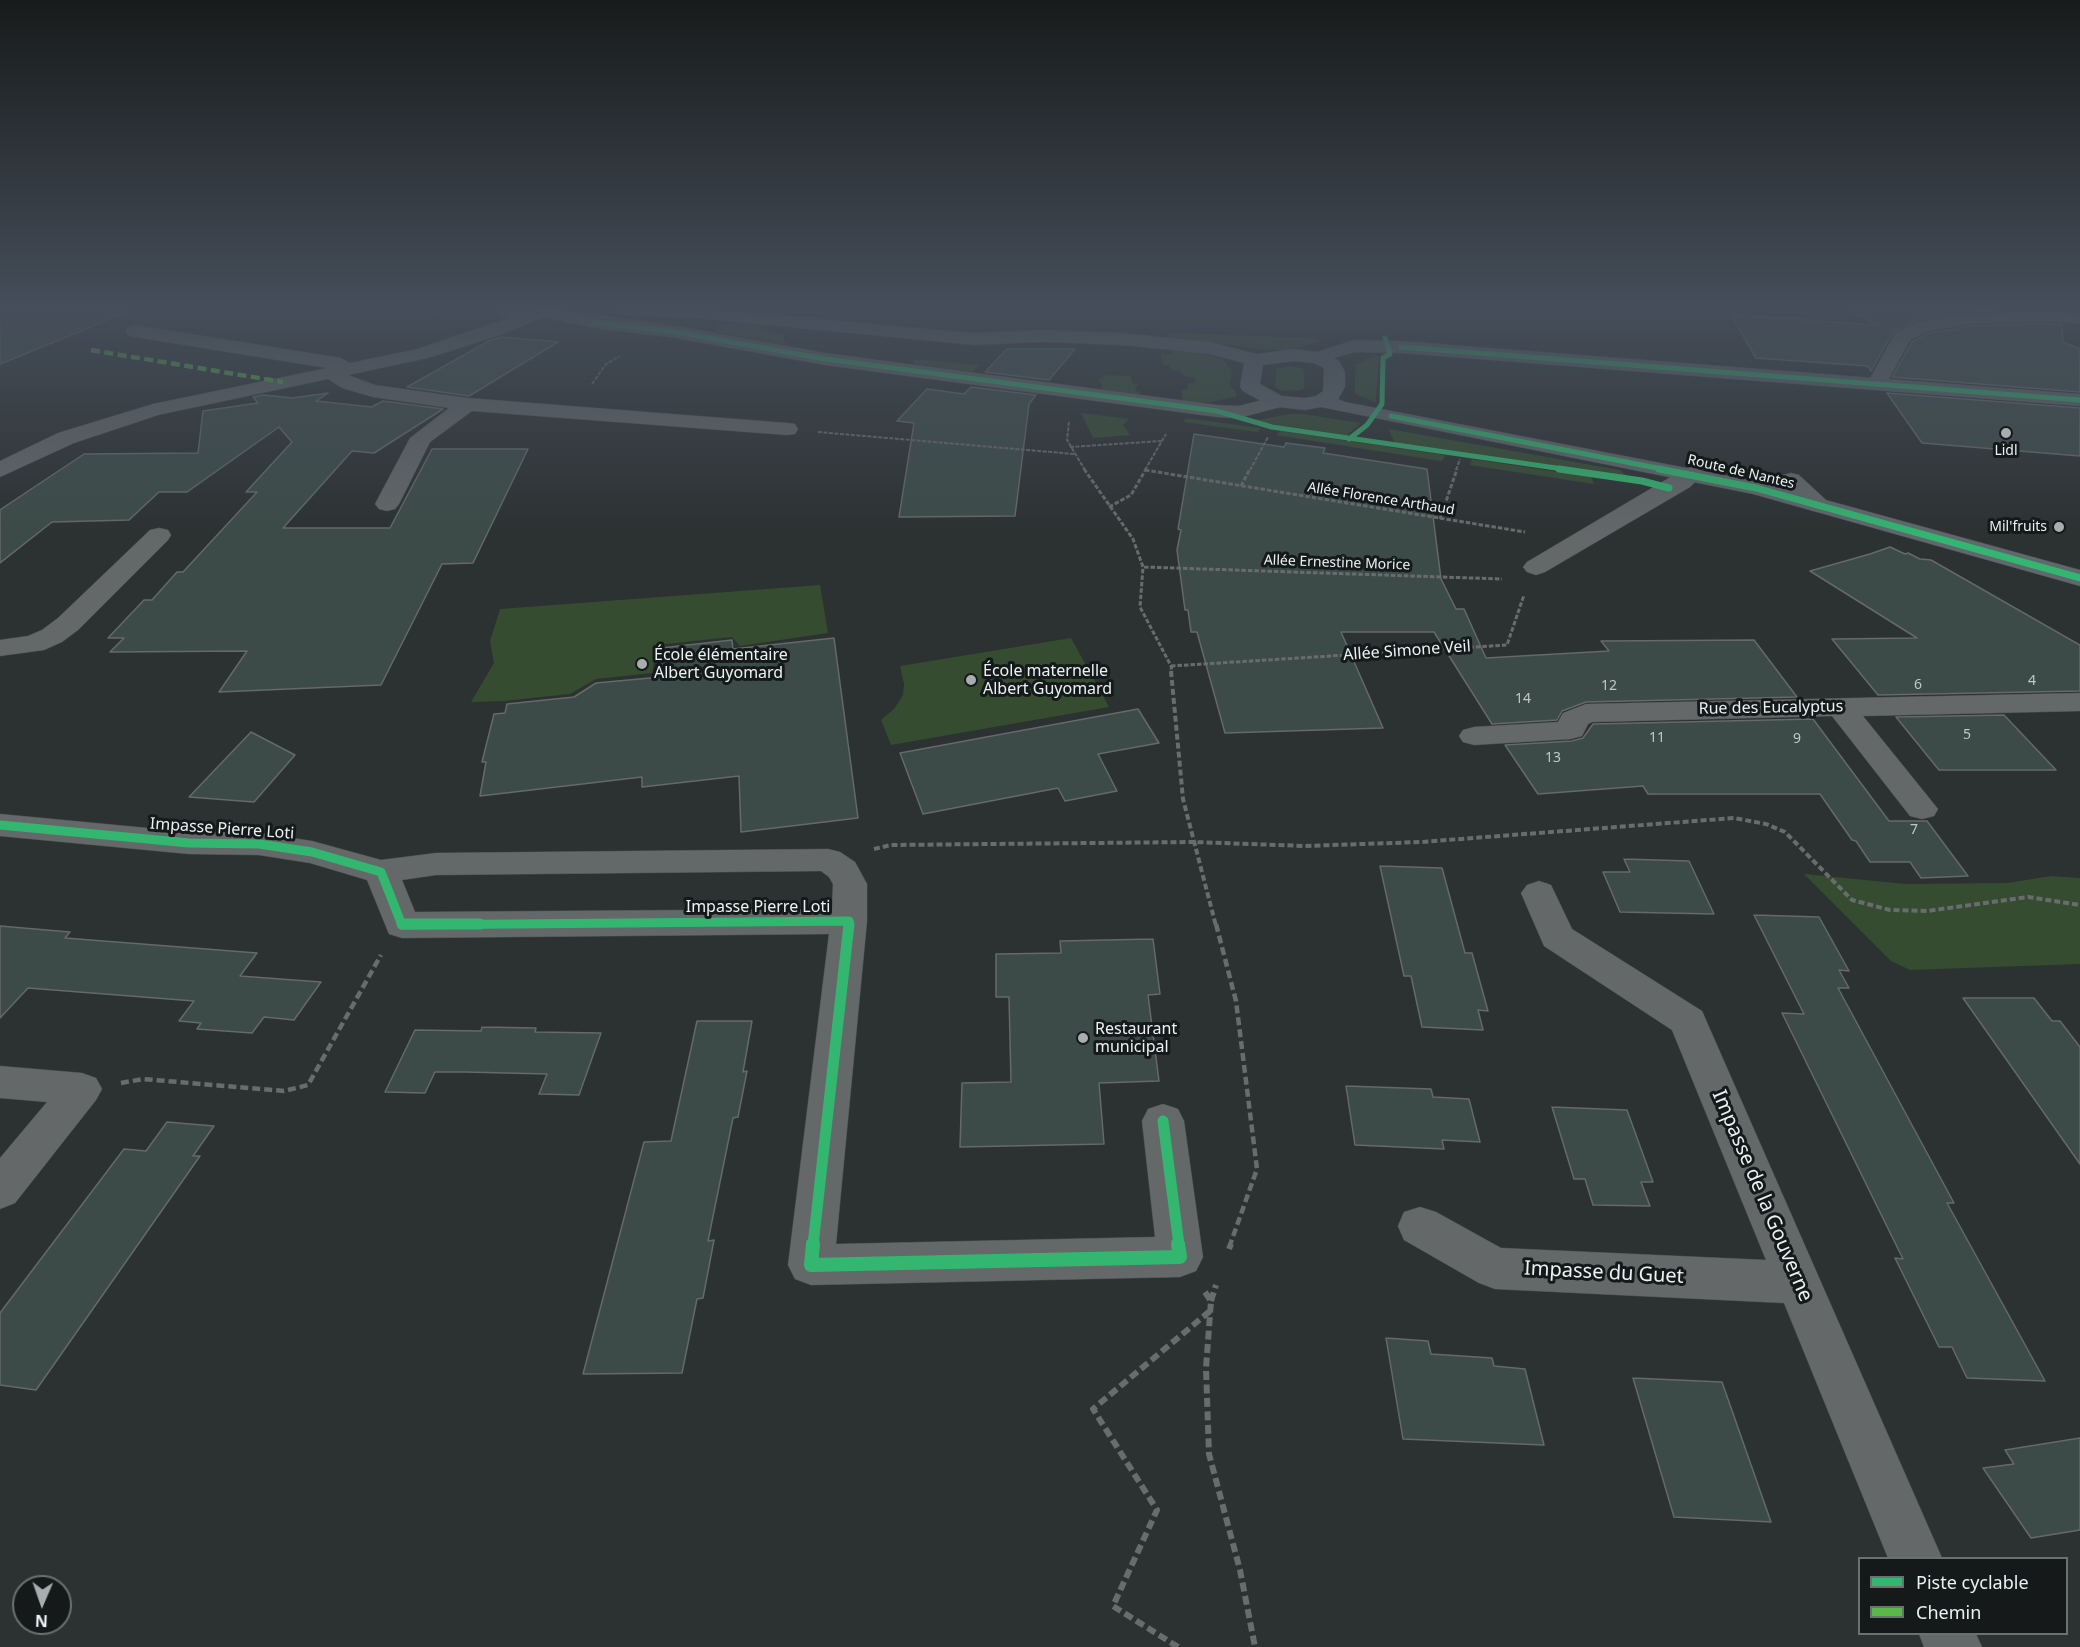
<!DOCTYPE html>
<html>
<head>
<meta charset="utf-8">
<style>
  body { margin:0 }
  #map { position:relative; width:2080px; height:1647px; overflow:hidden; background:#2c3131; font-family:"Noto Sans",sans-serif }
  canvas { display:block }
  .legend { position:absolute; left:1858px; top:1557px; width:210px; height:78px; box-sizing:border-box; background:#15191a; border:2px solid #6b7071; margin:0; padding:8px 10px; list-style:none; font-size:18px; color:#ebf2f3 }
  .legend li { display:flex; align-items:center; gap:12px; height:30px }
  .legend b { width:30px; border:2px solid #6b7071 }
  .north { position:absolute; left:12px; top:1575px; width:60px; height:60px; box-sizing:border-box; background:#15191a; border:2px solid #6b7071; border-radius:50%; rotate:182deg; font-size:16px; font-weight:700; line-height:24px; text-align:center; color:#ebf2f3 }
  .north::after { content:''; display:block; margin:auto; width:21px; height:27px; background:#a8aeaf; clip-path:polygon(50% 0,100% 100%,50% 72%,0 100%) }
</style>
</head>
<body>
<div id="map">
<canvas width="2080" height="1647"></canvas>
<ul class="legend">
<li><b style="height:8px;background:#33b770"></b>Piste cyclable</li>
<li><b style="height:8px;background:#58b947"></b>Chemin</li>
</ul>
<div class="north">N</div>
</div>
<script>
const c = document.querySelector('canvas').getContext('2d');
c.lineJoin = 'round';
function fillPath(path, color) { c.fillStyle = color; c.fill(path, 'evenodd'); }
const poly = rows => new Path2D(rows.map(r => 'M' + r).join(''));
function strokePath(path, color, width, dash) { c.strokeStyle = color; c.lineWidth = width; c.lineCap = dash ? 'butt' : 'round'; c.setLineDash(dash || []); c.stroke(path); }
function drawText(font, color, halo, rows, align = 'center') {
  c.font = font + ' "Noto Sans",sans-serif'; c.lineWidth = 6; c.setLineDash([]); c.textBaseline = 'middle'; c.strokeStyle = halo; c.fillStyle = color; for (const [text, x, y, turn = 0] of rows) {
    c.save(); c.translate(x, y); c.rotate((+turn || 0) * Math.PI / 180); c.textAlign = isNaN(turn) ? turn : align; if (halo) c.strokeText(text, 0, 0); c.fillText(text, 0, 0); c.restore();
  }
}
fillPath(poly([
  [732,322,756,324,769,332,783,335,786,345,717,332,718,324],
  [1170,333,1314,338,1322,341,1287,350,1270,350,1168,337],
  [1171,348,1194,351,1223,359,1232,371,1230,385,1236,392,1237,396,1211,402,1183,402,1181,390,1188,389,1187,383,1195,383,1195,378,1184,376,1179,370,1171,370,1169,365,1163,365,1161,354,1172,354],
  [1379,356,1376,401,1375,402,1355,394,1355,373,1356,365,1366,359],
  [913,359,979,365,973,372,914,364],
  [1289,366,1302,368,1304,371,1304,388,1300,390,1283,391,1275,387,1276,369],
  [1106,375,1131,376,1132,383,1138,384,1135,391,1141,392,1138,397,1103,392,1100,381,1096,381],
  [1081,413,1129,419,1123,425,1130,435,1093,438],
  [1290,414,1302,414,1361,423,1347,435,1252,421],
  [1186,418,1260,428,1258,432,1183,422],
  [1389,429,1620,470,1627,476,1394,442],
  [1280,431,1443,455,1445,457,1441,461,1276,435],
  [1472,459,1591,477,1594,484,1470,465],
  [820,585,828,633,740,646,732,637,657,645,652,673,596,679,570,694,504,701,471,702,494,663,490,641,500,609],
  [1071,638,1109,707,891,745,881,720,894,709,903,695,904,684,900,666],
  [1804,874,1906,884,2007,883,2051,876,2080,878,2080,964,1910,970,1891,961]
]), '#354c31');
const building = poly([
  [0,310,130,310,130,311,0,364,0,310],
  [1846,310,2023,310,1970,312,1915,320,1893,332,1871,371,1868,366,1756,358,1731,315,1878,325,1846,310],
  [2045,323,2062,325,2063,342,2080,349,2080,392,1892,377,1912,342,1929,333,1970,326,2045,323],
  [501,337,558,342,469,396,407,387,489,341,501,337],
  [1007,349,1075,349,1049,380,985,372,1007,349],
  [971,387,1036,395,1029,404,1015,516,899,517,914,423,897,421,927,389,964,394,971,387],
  [328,393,316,401,372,407,383,401,443,409,374,453,352,451,283,528,390,528,432,449,528,449,473,563,442,564,381,685,219,692,247,651,110,652,124,638,108,638,144,600,152,600,177,572,183,572,257,492,246,492,292,442,279,427,187,492,159,492,129,520,52,522,0,563,0,510,84,454,198,453,203,411,258,403,253,397,264,395,292,398,328,393],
  [1887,393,2080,408,2080,456,1922,443,1887,393],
  [1194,434,1284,447,1286,443,1325,448,1323,453,1427,469,1441,579,1456,609,1464,609,1486,658,1609,651,1601,641,1754,640,1797,697,1586,702,1562,711,1557,720,1492,724,1434,632,1341,632,1383,728,1225,733,1197,632,1191,632,1188,610,1185,610,1177,550,1181,530,1178,529,1194,434],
  [1890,547,1905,554,1908,553,1920,559,1931,560,2080,645,2080,691,1878,695,1832,639,1917,638,1810,571,1870,554,1890,547],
  [834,638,858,818,741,832,739,776,642,787,642,777,480,796,486,762,482,762,494,714,505,713,507,704,574,697,596,683,661,677,661,648,732,640,733,649,834,638],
  [1138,709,1159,743,1098,754,1117,791,1065,801,1058,788,923,814,900,753,1138,709],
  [2004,715,2056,770,1939,770,1896,717,2004,715],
  [1813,719,1889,821,1927,821,1968,876,1921,878,1910,862,1870,862,1856,841,1852,840,1820,794,1648,794,1643,786,1538,794,1505,745,1572,741,1583,738,1593,724,1813,719],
  [251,732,295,755,254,802,189,797,251,732],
  [1624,859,1689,861,1714,914,1620,912,1603,872,1630,872,1624,859],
  [1380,866,1442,868,1465,953,1472,953,1488,1011,1478,1010,1483,1030,1422,1027,1411,976,1404,976,1380,866],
  [1754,915,1819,917,1849,971,1839,970,1849,988,1838,988,1954,1203,1947,1203,2045,1381,1967,1378,1952,1347,1939,1347,1895,1258,1903,1259,1782,1013,1804,1014,1754,915],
  [0,926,70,932,65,938,257,953,240,976,321,982,294,1020,264,1017,252,1033,197,1029,201,1023,179,1021,194,1001,28,988,0,1018,0,926],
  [1153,939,1160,994,1148,995,1159,1081,1099,1083,1104,1144,960,1147,962,1083,1011,1082,1009,997,996,997,996,954,1061,953,1060,941,1153,939],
  [1963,998,2034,998,2052,1021,2060,1021,2080,1047,2080,1164,1963,998],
  [697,1021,752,1021,743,1072,747,1071,738,1117,733,1118,708,1241,714,1240,703,1298,697,1299,682,1373,583,1374,644,1142,671,1141,697,1021],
  [482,1027,536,1028,535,1032,601,1033,579,1095,539,1094,547,1074,465,1072,435,1072,425,1093,385,1092,415,1030,481,1031,482,1027],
  [1346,1086,1431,1089,1433,1097,1469,1099,1480,1142,1442,1140,1444,1149,1355,1145,1346,1086],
  [1552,1107,1627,1110,1653,1182,1641,1182,1650,1206,1593,1205,1585,1179,1574,1179,1552,1107],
  [167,1122,214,1126,193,1156,200,1156,36,1390,0,1385,0,1313,124,1149,146,1151,167,1122],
  [1386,1338,1428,1341,1431,1354,1492,1358,1494,1366,1525,1369,1544,1445,1403,1439,1386,1338],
  [1633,1378,1722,1382,1771,1522,1674,1517,1633,1378],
  [2080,1438,2080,1530,2031,1538,1983,1468,2014,1464,2005,1450,2080,1438]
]);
fillPath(building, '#3c4b47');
strokePath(building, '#656969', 1.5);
const minor = poly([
  [531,310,559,310,676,326,825,353,1217,405,1239,406,1277,396,1284,398,1287,402,1284,406,1239,418,1217,417,825,365,676,338,594,328,544,317,506,333,428,358,348,375,375,385,468,398,787,423,795,424,798,429,795,434,787,435,472,411,430,442,399,504,395,509,387,511,379,509,375,504,410,438,449,408,373,397,342,388,328,379,158,415,74,443,0,477,0,461,58,433,153,404,327,368,135,337,128,335,126,331,128,327,135,325,341,358,350,363,417,349,531,310],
  [2045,311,2080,314,2080,324,2045,321,1970,324,1928,331,1910,340,1884,388,1870,388,1867,384,1895,333,1916,322,1970,314,2045,311],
  [1692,467,1700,469,1703,474,1690,487,1545,572,1536,575,1527,572,1523,567,1527,562,1684,469,1692,467],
  [1791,473,1799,475,1826,500,1830,505,1826,510,1818,512,1810,510,1783,485,1780,480,1783,475,1791,473],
  [159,528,168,530,171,535,168,540,78,630,62,642,44,650,0,656,0,640,28,636,42,630,58,618,150,530,159,528],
  [2080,693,2080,711,1863,716,1938,809,1934,816,1922,819,1910,816,1832,716,1592,722,1588,724,1582,736,1571,739,1474,745,1463,742,1459,736,1463,730,1474,727,1558,722,1563,713,1586,704,2080,693],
  [0,814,189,832,259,833,312,841,381,860,436,853,828,849,840,852,855,862,867,884,867,921,836,1244,1155,1237,1142,1121,1148,1109,1163,1104,1178,1109,1184,1121,1203,1257,1196,1271,1180,1277,811,1285,795,1279,788,1265,829,934,402,938,389,934,367,880,310,863,259,855,189,854,0,836,0,814],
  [821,871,829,877,833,884,832,909,415,912,402,880,436,875,821,871],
  [1539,881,1551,885,1572,929,1702,1011,1942,1558,1888,1558,1784,1303,1495,1289,1479,1283,1404,1240,1398,1226,1404,1212,1420,1207,1436,1212,1501,1248,1766,1260,1672,1030,1544,946,1521,893,1527,885,1539,881],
  [0,1066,82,1073,96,1078,102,1089,96,1100,15,1203,0,1209,0,1158,47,1102,0,1098,0,1066],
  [1919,1634,1976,1634,1982,1647,1924,1647,1919,1634]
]);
const major = poly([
  [495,310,567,310,564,314,526,320,498,314,495,310],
  [615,310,718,310,974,333,1042,330,1122,333,1210,342,1257,354,1294,349,1317,352,1354,340,1401,341,2080,394,2080,406,1401,353,1355,352,1334,358,1339,361,1345,372,1345,387,1338,399,1345,402,1764,483,2080,570,2080,586,1753,494,1321,407,1305,410,1270,406,1243,391,1240,387,1244,363,1210,354,1122,345,1042,342,974,345,696,318,624,315,618,314,615,310],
  [1294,361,1314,363,1324,368,1323,391,1316,396,1305,398,1282,396,1260,384,1263,365,1294,361]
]);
strokePath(minor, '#484c4d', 1);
strokePath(major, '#484c4d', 1);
strokePath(poly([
  [435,314,443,310],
  [592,384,606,364,620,356],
  [1069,422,1067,440,1085,470],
  [818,432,1074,454],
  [1070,447,1161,441],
  [1145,470,1148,470],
  [1145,470,1166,434],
  [1250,470,1268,437],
  [1456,470,1460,459]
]), '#696c6d', 2, [4, 1.5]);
strokePath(poly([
  [1084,469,1133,539,1143,567,1140,607,1171,666,1172,672],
  [1145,470,1525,532],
  [1241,486,1250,469],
  [1109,507,1131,495,1146,469],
  [1440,519,1457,469],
  [1144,567,1502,579],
  [1171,666,1507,645,1524,595]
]), '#696c6d', 3, [4.5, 2]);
strokePath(poly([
  [1171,671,1183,799,1216,926],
  [874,849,891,845,1194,842,1305,846,1421,842,1734,818,1766,824,1785,832,1852,900,1890,910,1927,911,2028,897,2080,905]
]), '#696c6d', 4, [6, 3]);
strokePath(poly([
  [1216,924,1236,1001,1257,1169,1230,1245],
  [121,1083,143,1079,284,1091,308,1085,381,955]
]), '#696c6d', 4.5, [8, 4]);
strokePath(poly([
  [1229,1249,1231,1244],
  [1205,1292,1211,1301,1206,1368,1209,1454,1240,1570,1255,1647],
  [1211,1301,1216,1285],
  [1178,1647,1113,1606,1157,1510,1093,1409,1210,1311]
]), '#696c6d', 6, [9, 4.5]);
fillPath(minor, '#646869');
fillPath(major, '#5f686c');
strokePath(poly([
  [91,350,283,382]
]), '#58b947', 4.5, [9, 4.5]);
strokePath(poly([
  [594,322,676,332,825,359,1217,411,1272,427,1570,470],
  [1401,347,2080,400],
  [1391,416,1667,470],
  [1349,439,1367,425,1382,404,1383,358,1390,354,1385,338]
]), '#33b770', 5);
strokePath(poly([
  [1559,469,1642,481,1669,488],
  [1659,469,1756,488,2080,578]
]), '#33b770', 7);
strokePath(poly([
  [0,825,189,843,259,844,312,852,381,872,402,925,849,921,848,926]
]), '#33b770', 9);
strokePath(poly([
  [402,924,480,924],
  [1163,1121,1179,1245],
  [813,1245,849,924]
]), '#33b770', 11);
strokePath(poly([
  [813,1244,811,1265,1180,1257,1178,1244]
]), '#33b770', 14);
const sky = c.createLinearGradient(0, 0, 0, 540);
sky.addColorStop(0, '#181b1b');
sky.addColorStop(0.57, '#454e5a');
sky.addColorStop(1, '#454e5a00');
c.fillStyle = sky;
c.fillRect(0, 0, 2080, 540);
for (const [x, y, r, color] of [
  [2006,433,6,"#a8aeaf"],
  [2059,527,6,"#a8aeaf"],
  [642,664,6,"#a8aeaf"],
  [971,680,6,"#a8aeaf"],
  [1083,1038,6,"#a8aeaf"]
]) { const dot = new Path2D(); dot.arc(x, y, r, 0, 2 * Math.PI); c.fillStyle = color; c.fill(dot); strokePath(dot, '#15191a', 2); }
drawText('14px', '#ebf2f3', '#15191a', [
  ["Lidl",2006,451],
  ["Mil'fruits",2047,527,"right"]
]);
drawText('14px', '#ebf2f3', '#15191a', [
  ["Route de Nantes",1741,472,13],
  ["Allée Florence Arthaud",1381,499,9],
  ["Allée Ernestine Morice",1337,563,2]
]);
drawText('14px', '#bfc8c8', null, [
  ["4",2032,681],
  ["6",1918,685],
  ["12",1609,686],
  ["14",1523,699],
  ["5",1967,735],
  ["11",1657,738],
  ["9",1797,739],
  ["13",1553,758],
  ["7",1914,830]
]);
drawText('16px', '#ebf2f3', '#15191a', [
  ["Allée Simone Veil",1407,651,-4],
  ["Rue des Eucalyptus",1771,708,-1],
  ["Impasse Pierre Loti",222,829,4],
  ["Impasse Pierre Loti",758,907]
]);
drawText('16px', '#ebf2f3', '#15191a', [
  ["École élémentaire",654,655],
  ["Albert Guyomard",654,673],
  ["École maternelle",983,671],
  ["Albert Guyomard",983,689],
  ["Restaurant",1095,1029],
  ["municipal",1095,1047]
], 'left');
drawText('20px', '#ebf2f3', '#15191a', [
  ["Impasse de la Gouverne",1762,1196,67],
  ["Impasse du Guet",1604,1273,3]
]);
</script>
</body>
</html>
